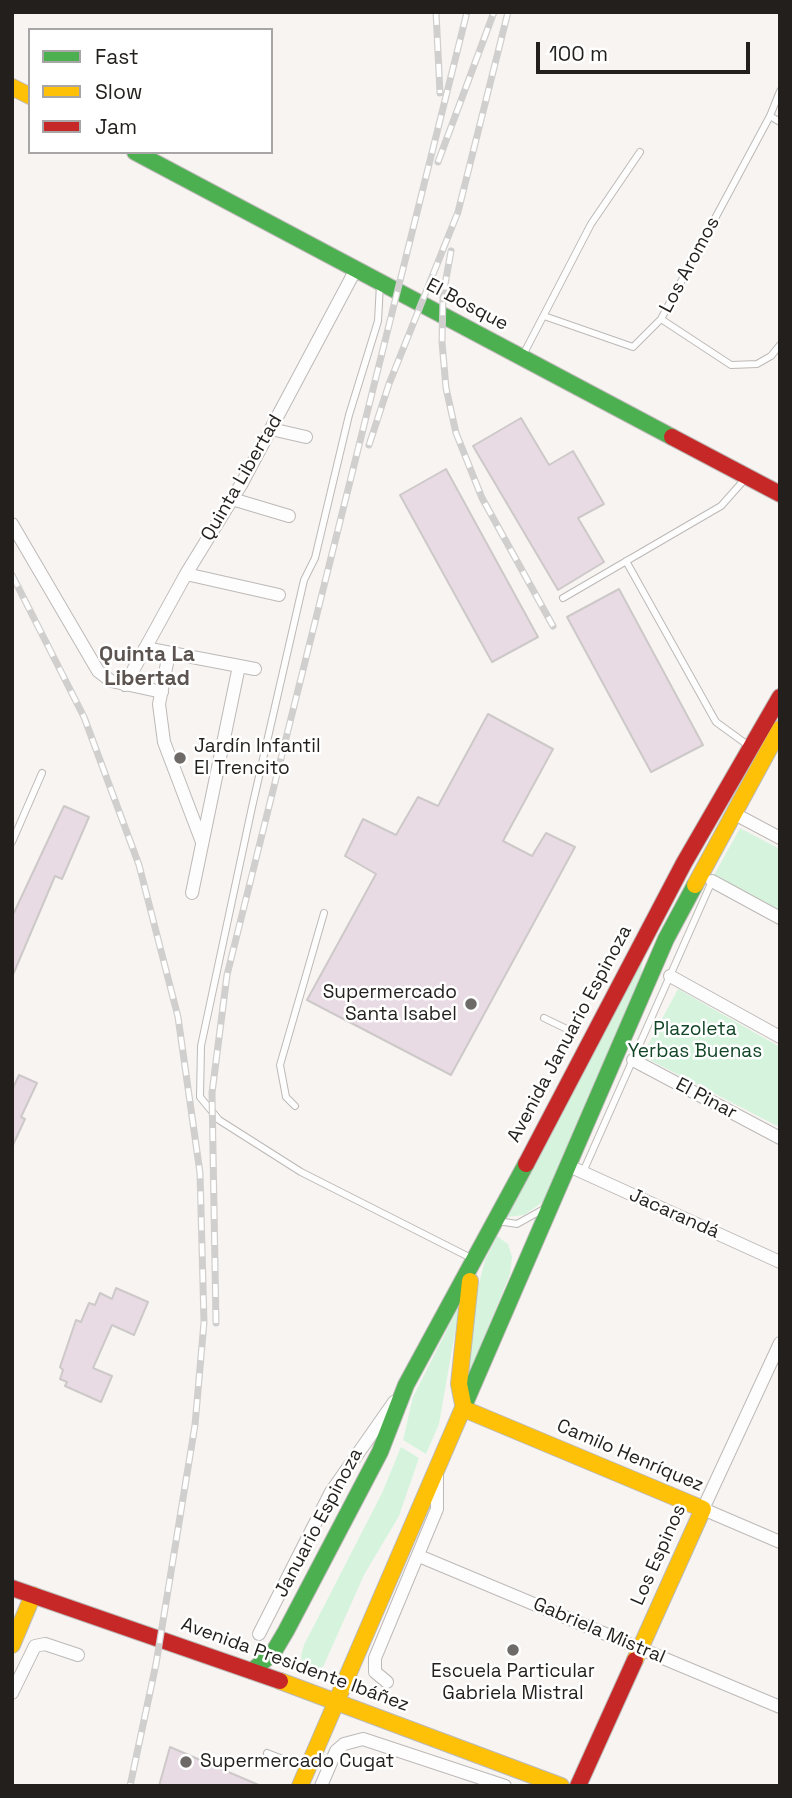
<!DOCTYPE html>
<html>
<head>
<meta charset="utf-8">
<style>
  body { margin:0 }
  #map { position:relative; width:792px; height:1798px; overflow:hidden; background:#f8f4f2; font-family:"Space Grotesk",sans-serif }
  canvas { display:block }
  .frame { position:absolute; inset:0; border:14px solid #221f1d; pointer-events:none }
  .legend { position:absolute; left:28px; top:28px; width:245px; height:126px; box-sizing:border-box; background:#fff; border:2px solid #a7a5a5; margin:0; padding:9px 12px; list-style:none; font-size:21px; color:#221f1d }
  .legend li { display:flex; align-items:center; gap:14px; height:35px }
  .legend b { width:35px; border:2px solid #a7a5a5 }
  .scale { position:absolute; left:536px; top:42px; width:214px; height:32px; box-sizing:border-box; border:4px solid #221f1d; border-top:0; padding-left:9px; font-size:21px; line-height:24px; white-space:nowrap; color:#221f1d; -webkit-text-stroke:5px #fff; paint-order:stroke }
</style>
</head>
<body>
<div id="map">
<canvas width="792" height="1798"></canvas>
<div class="frame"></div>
<ul class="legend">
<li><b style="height:9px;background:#4caf50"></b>Fast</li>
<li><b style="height:9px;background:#ffc107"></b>Slow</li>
<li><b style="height:9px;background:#c62828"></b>Jam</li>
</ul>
<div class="scale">100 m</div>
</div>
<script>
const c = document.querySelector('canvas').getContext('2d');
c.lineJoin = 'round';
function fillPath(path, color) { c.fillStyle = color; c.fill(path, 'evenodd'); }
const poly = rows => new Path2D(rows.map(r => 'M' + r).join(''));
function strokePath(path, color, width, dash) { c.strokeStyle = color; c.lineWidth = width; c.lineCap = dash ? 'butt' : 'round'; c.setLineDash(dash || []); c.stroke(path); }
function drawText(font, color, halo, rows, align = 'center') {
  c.font = font + ' "Space Grotesk",sans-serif'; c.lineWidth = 5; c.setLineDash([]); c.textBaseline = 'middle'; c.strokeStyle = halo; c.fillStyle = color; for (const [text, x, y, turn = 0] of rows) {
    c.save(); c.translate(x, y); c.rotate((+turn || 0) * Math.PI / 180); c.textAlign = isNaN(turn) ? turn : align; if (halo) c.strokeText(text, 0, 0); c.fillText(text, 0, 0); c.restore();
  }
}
fillPath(poly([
  [740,828,780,849,780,910,714,875],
  [643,957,641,975,543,1202,524,1215,507,1217],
  [678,989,780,1047,780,1120,777,1126,642,1056],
  [497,1236,508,1244,512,1257,510,1274,462,1392,474,1303,485,1260],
  [460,1304,439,1424,426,1454,403,1440,413,1397],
  [401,1447,419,1458,399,1516,364,1575,323,1667,313,1670,303,1666,301,1656,304,1645,382,1493]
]), '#d6f4dd');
const building = poly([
  [521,418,549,465,573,451,604,504,578,518,604,562,558,590,473,446,521,418],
  [446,469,538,637,492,662,400,495,446,469],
  [619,589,703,745,651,772,567,617,619,589],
  [488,714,553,749,503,841,532,856,546,833,575,847,451,1075,307,1000,376,874,345,856,363,819,396,835,418,797,438,806,488,714],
  [64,806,89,817,62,879,55,876,12,977,12,917,64,806],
  [19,1075,37,1083,21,1117,25,1119,12,1147,12,1090,19,1075],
  [116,1288,148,1302,134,1335,112,1325,93,1368,112,1376,101,1402,65,1386,67,1382,60,1379,63,1370,60,1367,76,1320,81,1322,89,1303,95,1305,100,1293,112,1299,116,1288],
  [170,1747,261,1786,159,1786,170,1747]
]);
fillPath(building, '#e9dbe4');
strokePath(building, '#cdc9c9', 2);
const lane = poly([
  [770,116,780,122],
  [380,284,378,321,349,415,315,558,304,580,252,807,201,1046,200,1097,219,1120,301,1172,473,1259],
  [544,316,633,347,661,319,770,116,780,91],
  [661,319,731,365,757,364,771,356,780,345],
  [522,357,591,224,640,152],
  [626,561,716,722,749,746],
  [563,598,721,506,745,479],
  [12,842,42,773],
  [544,1018,571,1031],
  [295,1106,286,1097,280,1065,324,913],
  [583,1172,712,881],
  [498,1221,517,1224,542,1210],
  [267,1753,306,1768]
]);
const street = poly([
  [271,429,306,437],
  [232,499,289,516],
  [12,524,98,671,111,681,162,692],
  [186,574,279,595],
  [145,648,255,669],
  [169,653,159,704,164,742,202,842],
  [125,685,186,574,242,483,356,269],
  [733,813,780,838],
  [712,881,780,918],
  [192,893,239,666],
  [670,976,780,1037],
  [633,1060,780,1138],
  [569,1166,780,1262],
  [780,1343,703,1509,780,1542],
  [419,1556,780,1707],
  [259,1634,331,1492,394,1402],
  [387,1682,375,1672,375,1658,437,1509,437,1473],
  [12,1693,35,1646,45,1644,78,1655],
  [321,1786,336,1751,344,1744,363,1739,505,1786]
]);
const fast = poly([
  [135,152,672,437],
  [463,1408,666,939,695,885],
  [252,1671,273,1653,286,1631,380,1452,406,1385,526,1164]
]);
const slow = poly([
  [12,87,30,96],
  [695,885,780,729],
  [464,1409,703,1509,635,1660],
  [464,1409,459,1384,470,1281],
  [12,1645,33,1595],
  [280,1681,561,1786],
  [300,1786,463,1408]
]);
const jam = poly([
  [672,437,780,494],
  [526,1164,684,863,780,697],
  [12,1588,280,1681],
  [578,1786,635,1660]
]);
strokePath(lane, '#bcb9b7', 8);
strokePath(street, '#bcb9b7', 14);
strokePath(fast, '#bcb9b7', 18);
strokePath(slow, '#bcb9b7', 18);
strokePath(jam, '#bcb9b7', 18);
strokePath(lane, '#fefdfd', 6);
strokePath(street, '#fefdfd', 12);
strokePath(fast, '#4caf50', 16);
strokePath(slow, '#ffc107', 16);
strokePath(jam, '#c62828', 16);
const rail = poly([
  [436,12,440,93],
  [438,162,494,12],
  [451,251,443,296,442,342,446,388,456,433,482,498,553,626],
  [369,445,389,384,458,212,508,12],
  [12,575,84,717,139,865,178,1017,200,1173,204,1322,195,1425,156,1664,130,1786],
  [216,1323,212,1093,227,975,467,12]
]);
strokePath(rail, '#d0cfce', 7);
strokePath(rail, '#fff', 4.5, [13]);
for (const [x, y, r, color] of [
  [180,758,7,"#6d6a68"],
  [471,1004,7,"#6d6a68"],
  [513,1650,7,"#6d6a68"],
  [186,1762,7,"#6d6a68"]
]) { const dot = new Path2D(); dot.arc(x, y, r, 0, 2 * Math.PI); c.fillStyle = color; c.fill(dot); strokePath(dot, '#fff', 2.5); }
drawText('19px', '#221f1d', '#fff', [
  ["Los Aromos",690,265,-62],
  ["El Bosque",467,305,28],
  ["Quinta Libertad",242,478,-60],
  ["Avenida Januario Espinoza",570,1034,-62],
  ["El Pinar",706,1099,28],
  ["Jacarandá",674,1214,24],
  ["Camilo Henríquez",630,1456,23],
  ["Januario Espinoza",319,1523,-62],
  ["Los Espinos",659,1555,-66],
  ["Gabriela Mistral",599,1631,23],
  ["Avenida Presidente Ibáñez",295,1665,20]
]);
drawText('19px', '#221f1d', '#fff', [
  ["Jardín Infantil",194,747],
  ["El Trencito",194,769],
  ["Supermercado",457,993,"right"],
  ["Santa Isabel",457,1015,"right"],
  ["Escuela Particular",513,1672,"center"],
  ["Gabriela Mistral",513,1694,"center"],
  ["Supermercado Cugat",200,1762]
], 'left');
drawText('19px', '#124627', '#fff', [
  ["Plazoleta",695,1030],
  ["Yerbas Buenas",695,1052]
]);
drawText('bold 21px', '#5b5450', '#fff', [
  ["Quinta La",147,655],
  ["Libertad",147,679]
]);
</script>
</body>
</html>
